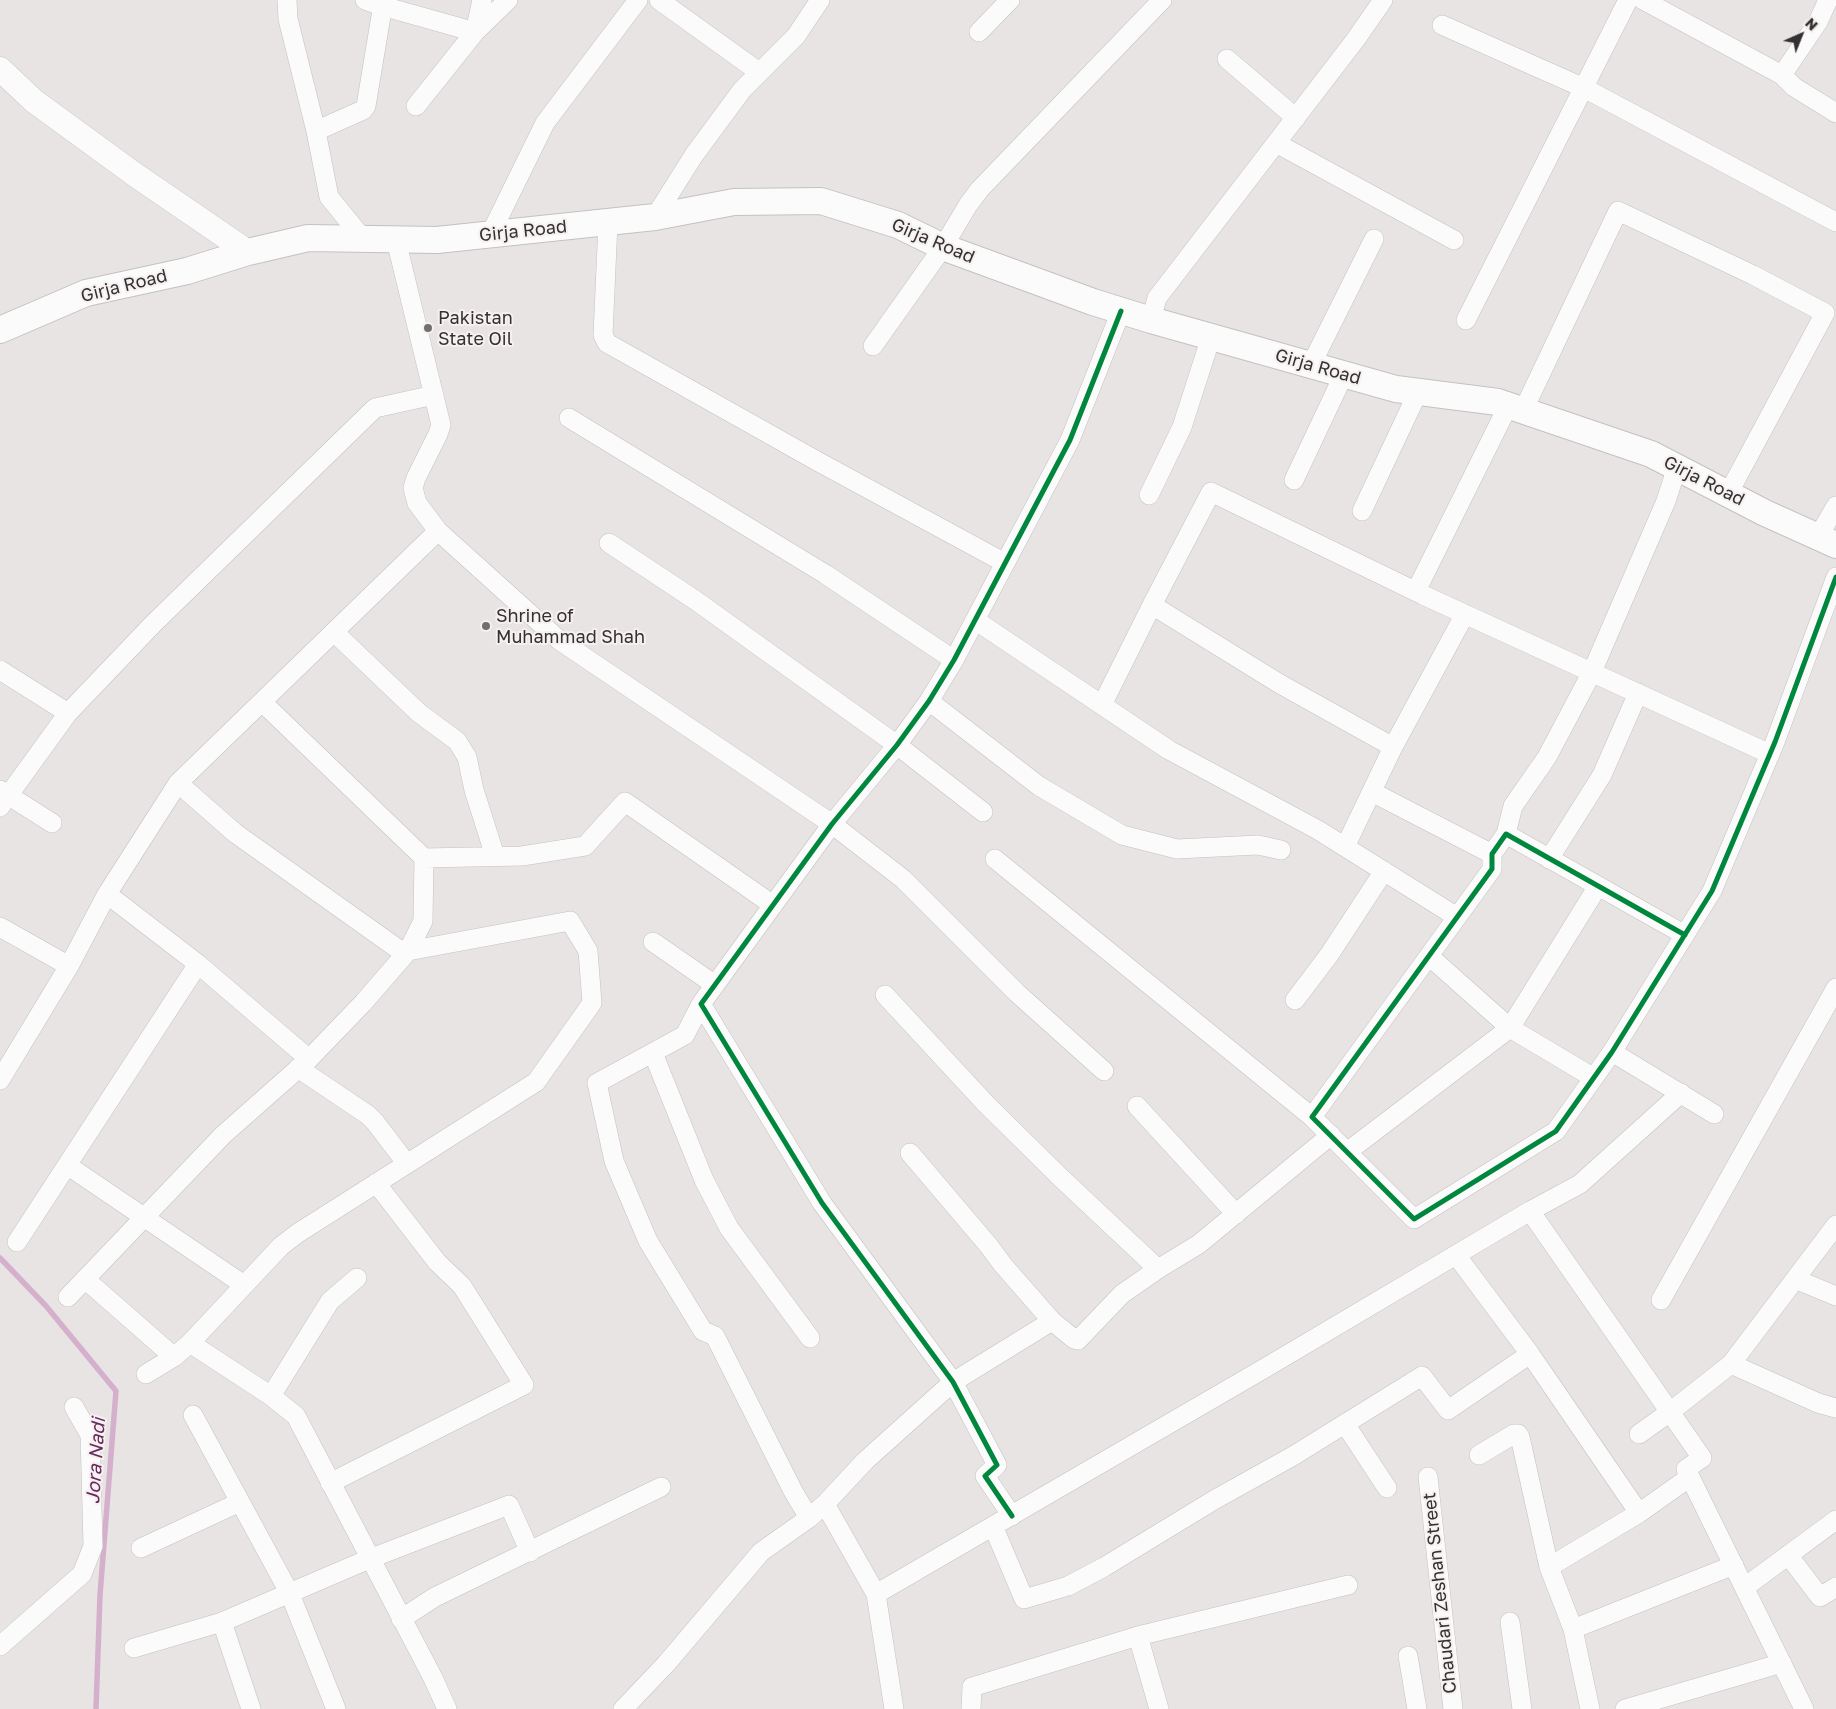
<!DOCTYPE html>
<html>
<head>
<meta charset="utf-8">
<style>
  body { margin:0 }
  #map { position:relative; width:1836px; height:1709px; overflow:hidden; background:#e8e4e3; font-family:"Golos Text",sans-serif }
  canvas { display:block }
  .north { position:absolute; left:1776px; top:10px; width:50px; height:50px; -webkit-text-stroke:4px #f6f0f0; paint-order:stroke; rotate:44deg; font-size:14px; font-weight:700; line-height:20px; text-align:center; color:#333131 }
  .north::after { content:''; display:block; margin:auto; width:18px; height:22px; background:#333131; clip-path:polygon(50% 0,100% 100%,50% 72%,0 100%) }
</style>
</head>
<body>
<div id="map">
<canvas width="1836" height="1709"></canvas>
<div class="north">N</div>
</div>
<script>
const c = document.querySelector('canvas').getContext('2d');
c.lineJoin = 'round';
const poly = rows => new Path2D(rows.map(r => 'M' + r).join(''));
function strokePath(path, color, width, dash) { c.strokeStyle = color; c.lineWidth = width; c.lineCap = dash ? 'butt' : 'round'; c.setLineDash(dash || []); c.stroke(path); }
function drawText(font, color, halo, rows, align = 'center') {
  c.font = font + ' "Golos Text",sans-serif'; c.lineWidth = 4; c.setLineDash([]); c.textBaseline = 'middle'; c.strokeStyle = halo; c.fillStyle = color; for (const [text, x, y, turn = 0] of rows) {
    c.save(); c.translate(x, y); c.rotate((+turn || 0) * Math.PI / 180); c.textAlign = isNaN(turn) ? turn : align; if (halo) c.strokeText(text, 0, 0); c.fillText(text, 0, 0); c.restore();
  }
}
strokePath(poly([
  [0,1258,46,1306,116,1391,100,1595,96,1709]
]), '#d5b0cd', 5.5);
const minor = poly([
  [287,0,288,19,316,131,329,197,364,240],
  [365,0,379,5,475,32,482,0],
  [659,0,759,72],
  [1643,0,1782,75,1794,87,1836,113],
  [1442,25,1584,88,1836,222],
  [979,32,1010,0],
  [1227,59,1296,118],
  [1782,75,1818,22,1828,0],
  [416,106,475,32,508,0],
  [316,131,363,110,366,106,382,10,379,5,381,0],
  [1276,143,1454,240],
  [655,217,694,155,742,90,796,36,820,0],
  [608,223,603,335,607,343,817,461,1005,563],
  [490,235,545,123,638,0],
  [396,240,441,425,438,434,416,478,413,488,417,503,438,531,559,640,832,824,903,879,1017,993,1104,1071],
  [1151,320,1157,298,1356,39,1383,0],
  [1466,320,1628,0],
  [873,346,943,247,968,205,980,189,1162,0],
  [1311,365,1374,239],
  [1523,411,1618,211,1753,275,1825,313,1728,494],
  [569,418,825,574,954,660],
  [1294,480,1344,374],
  [1149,495,1182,427,1211,337],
  [1362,511,1418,392],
  [1818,537,1836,506],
  [609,543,695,600,897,745,983,812],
  [1416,591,1508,406],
  [975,620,1169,750,1318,830,1457,917],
  [334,632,419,713,457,741,467,757,474,790,495,856],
  [0,670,68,713],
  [929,701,1039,786,1122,835,1177,849,1258,845,1281,850],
  [262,702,424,858,522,856,585,846,625,802,773,905],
  [1102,705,1152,605],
  [1393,747,1280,684,1152,605,1211,492,1423,595,1770,754],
  [178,783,235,833,405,954],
  [0,790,52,823],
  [1372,792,1492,854],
  [0,807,68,713,153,624,375,408,434,395],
  [1506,834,1513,806,1547,757,1592,672,1666,501,1677,467],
  [1345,847,1393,747,1465,614],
  [995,859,1312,1117],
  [1549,859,1602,775,1638,693],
  [107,894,198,964,309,1059],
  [0,927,69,966],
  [1685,935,1506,834,1492,854,1492,869,1312,1117,1414,1219,1556,1131,1612,1052,1712,891,1775,742,1836,577],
  [653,942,715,985],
  [1429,956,1510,1028,1594,1078],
  [885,995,986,1104,1060,1177,1158,1269],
  [1295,1000,1329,955,1384,871],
  [701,1004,685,1035,597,1083,614,1161,648,1241,703,1331,715,1336,793,1491,809,1518,825,1504],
  [1612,1052,1714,1114],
  [653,1053,704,1180,729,1228,810,1338],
  [298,1068,368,1115,375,1122,407,1164],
  [0,1080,69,966,107,894,178,783,438,531],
  [1681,1093,1580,1184,1530,1211,1702,1458,1686,1469,1804,1709],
  [1137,1106,1236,1214],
  [1347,1152,1510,1028,1598,886],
  [910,1153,989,1246,1003,1265,1052,1321],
  [67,1165,244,1285],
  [17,1242,198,964],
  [1456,1255,1530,1354,1639,1513],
  [85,1279,174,1357],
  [1795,1279,1836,1296],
  [68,1297,223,1135,309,1059,363,1003,408,951,423,921,424,858],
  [1661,1300,1836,988],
  [190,1343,271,1396,296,1416,433,1678,447,1709],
  [1731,1364,1836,1225],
  [146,1374,174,1357,190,1343,281,1246,298,1233,536,1082,592,1003,588,951,570,921,408,951],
  [271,1396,330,1301,357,1278],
  [193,1415,290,1594,336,1709],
  [1345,1424,1387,1488],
  [1639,1434,1670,1412,1731,1364,1818,1403,1836,1408],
  [1479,1455,1514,1434,1518,1434,1520,1437,1549,1567,1573,1629,1590,1709],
  [1428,1477,1453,1709],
  [330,1483,524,1385,462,1286,437,1262,376,1183],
  [1012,1516,985,1476,997,1465,953,1382,822,1203,701,1004,832,824,897,745,929,701,954,660,1070,440,1121,311],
  [993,1526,1024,1599,1068,1586,1104,1567,1214,1500,1293,1456,1422,1376,1448,1410,1530,1354],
  [141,1548,240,1502],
  [1788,1555,1820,1597,1836,1587],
  [1549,1567,1639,1513,1690,1477],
  [1745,1587,1836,1520],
  [876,1594,825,1504,865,1461,953,1382,1052,1321,1074,1339,1078,1340,1122,1294,1158,1269,1199,1244,1331,1135],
  [401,1619,435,1597,661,1487],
  [222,1622,251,1709],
  [1510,1622,1522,1709],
  [1573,1629,1734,1565],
  [1138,1636,1348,1585],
  [0,1646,82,1574,93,1546,90,1435,74,1407],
  [134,1648,222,1622,369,1559,509,1505,530,1552],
  [1408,1656,1417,1709],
  [623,1709,666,1664,761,1552,809,1518],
  [894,1709,876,1594,1265,1368,1530,1211],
  [971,1709,972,1687,1138,1636,1159,1709],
  [1625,1709,1782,1663]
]);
const tertiary = poly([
  [0,69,34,101,134,174,248,252]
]);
const secondary = poly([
  [0,330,86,293,187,271,248,252,308,238,437,240,655,217,734,202,821,201,898,225,943,247,1093,302,1151,320,1396,389,1498,402,1651,454,1765,513,1836,545]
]);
strokePath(minor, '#c4c1c0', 20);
strokePath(tertiary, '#c4c1c0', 25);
strokePath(secondary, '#c4c1c0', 28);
strokePath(minor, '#fcfbfb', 19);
strokePath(tertiary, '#fcfbfb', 24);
strokePath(secondary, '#fcfbfb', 26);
strokePath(poly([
  [1685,935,1506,834,1492,854,1492,869,1312,1117,1414,1219,1556,1131,1612,1052,1712,891,1775,742,1836,577],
  [1012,1516,985,1476,997,1465,953,1382,822,1203,701,1004,832,824,897,745,929,701,954,660,1070,440,1121,311]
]), '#00873e', 5);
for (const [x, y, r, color] of [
  [428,328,5,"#72706f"],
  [486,626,5,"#72706f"]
]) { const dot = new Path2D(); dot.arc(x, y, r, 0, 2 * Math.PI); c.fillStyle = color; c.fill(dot); strokePath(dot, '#f6f0f0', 2); }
drawText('18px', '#333131', '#f6f0f0', [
  ["Girja Road",523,231,-6],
  ["Girja Road",933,241,23],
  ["Girja Road",124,286,-14],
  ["Girja Road",1318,367,16],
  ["Girja Road",1704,481,27],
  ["Chaudari Zeshan Street",1440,1593,-96]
]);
drawText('18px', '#333131', '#f6f0f0', [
  ["Pakistan",438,318],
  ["State Oil",438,339],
  ["Shrine of",496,616],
  ["Muhammad Shah",496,637]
], 'left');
drawText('italic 19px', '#662a5f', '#f6f0f0', [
  ["Jora Nadi",96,1461,-86]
]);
</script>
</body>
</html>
